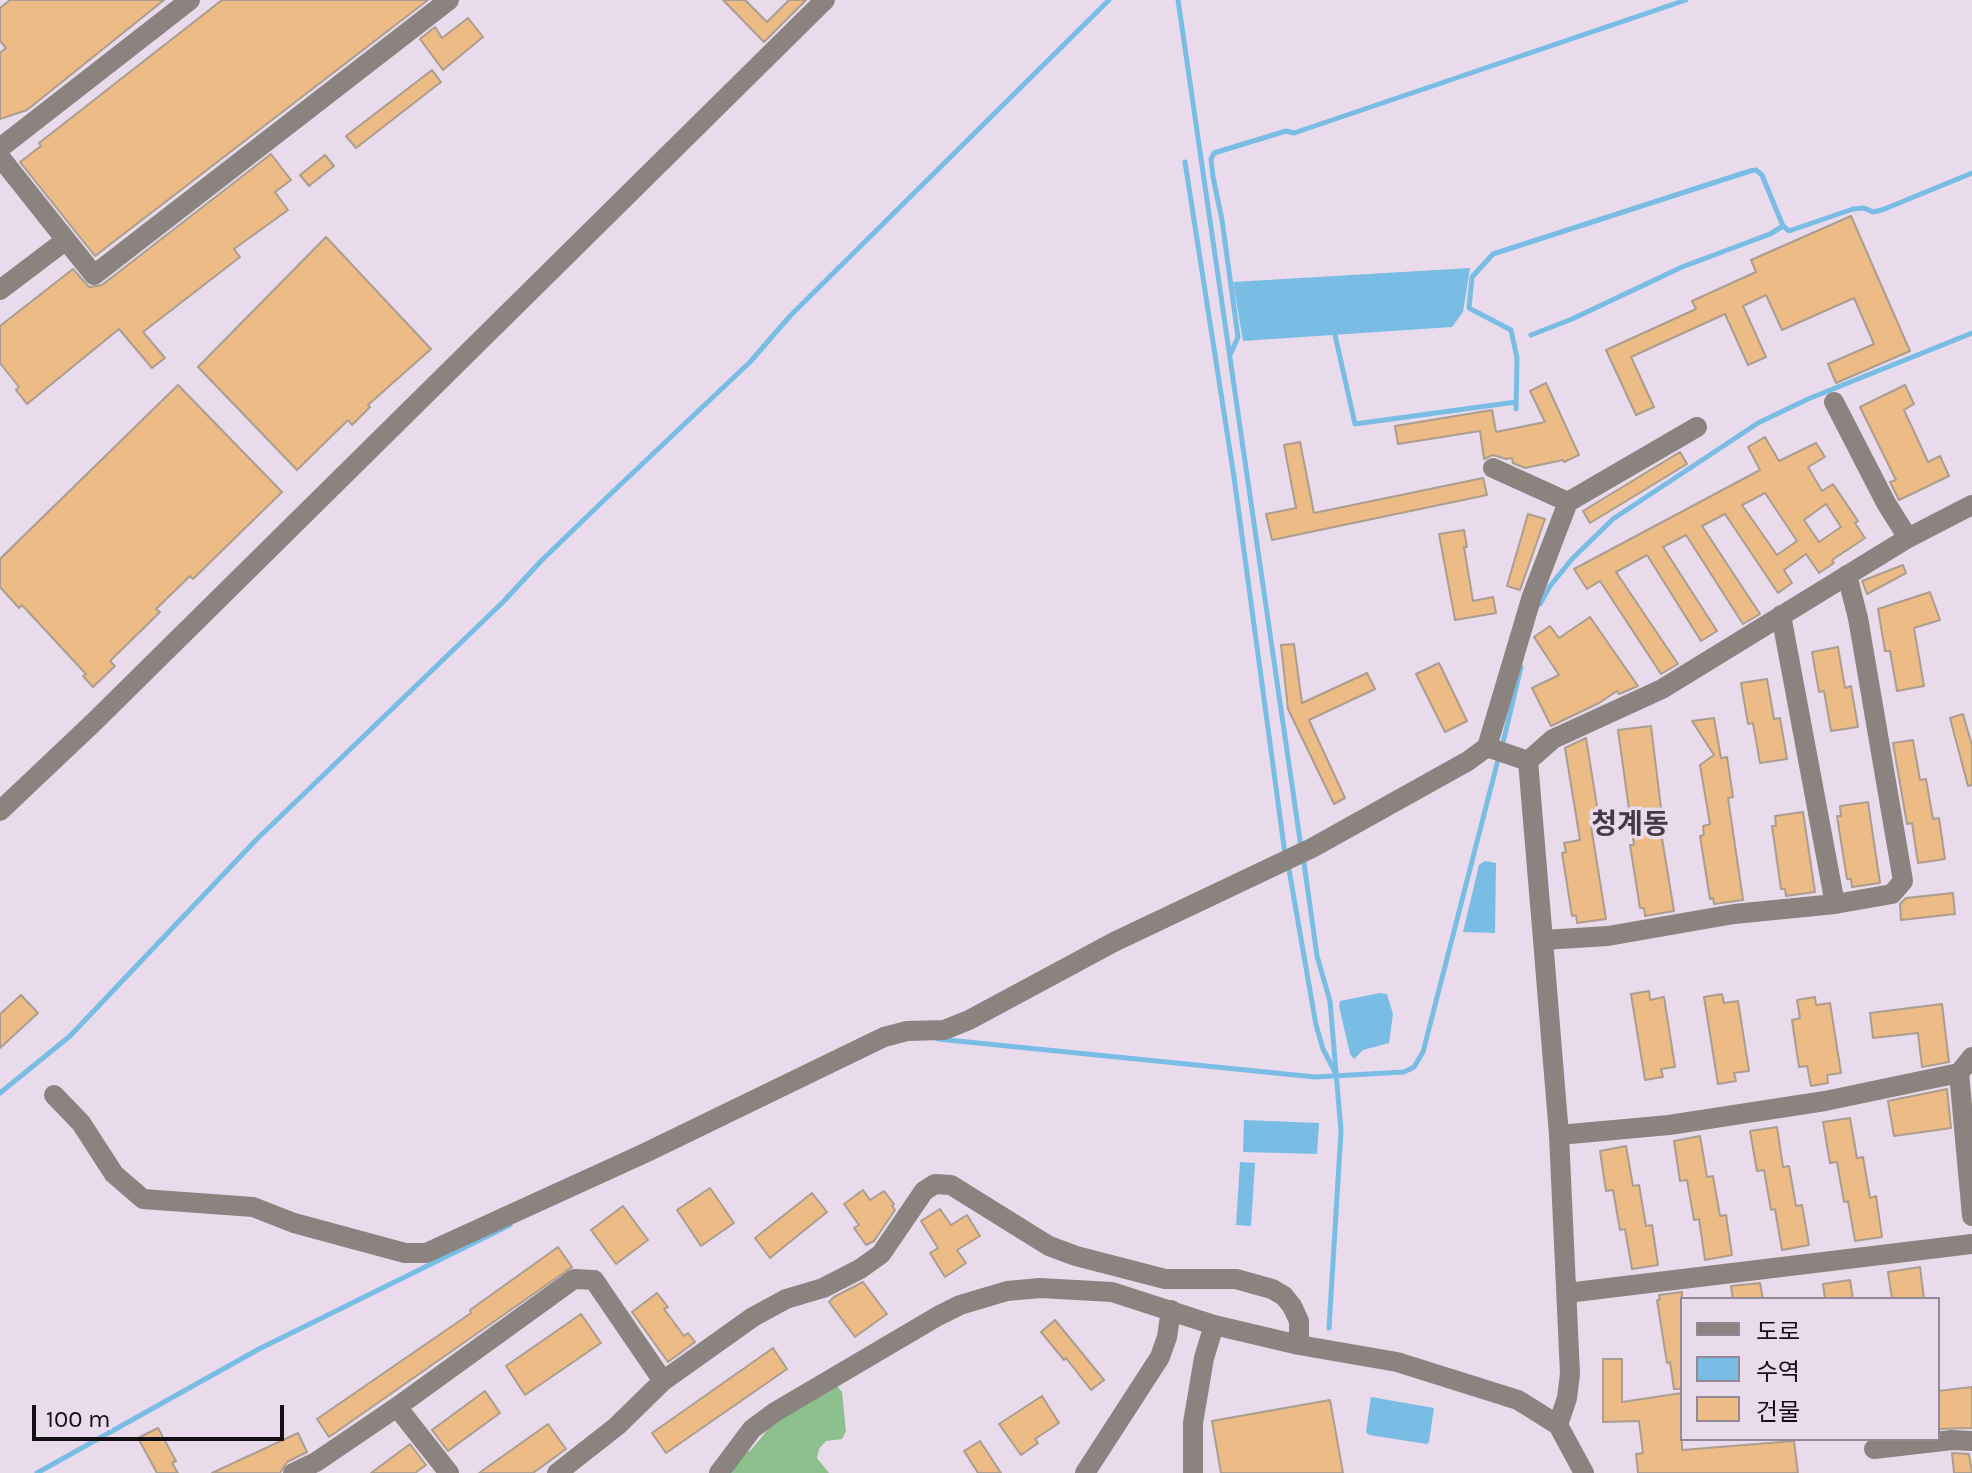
<!DOCTYPE html>
<html>
<head>
<meta charset="utf-8">
<style>
  body { margin:0 }
  #map { position:relative; width:1972px; height:1473px; overflow:hidden; background:#e9dbec; font-family:Karla,"Noto Sans KR",sans-serif }
  canvas { display:block }
  .legend { position:absolute; left:1680px; top:1297px; width:260px; height:144px; box-sizing:border-box; background:#e9dbec; border:2px solid #938996; margin:0; padding:10px 14px; list-style:none; font-size:24px; color:#130f14 }
  .legend li { display:flex; align-items:center; gap:16px; height:40px }
  .legend b { width:40px; border:2px solid #938996 }
  .scale { position:absolute; left:32px; top:1405px; width:252px; height:36px; box-sizing:border-box; border:4px solid #130f14; border-top:0; padding-left:10px; font-size:24px; line-height:28px; white-space:nowrap; color:#130f14; -webkit-text-stroke:6px #e9dbec; paint-order:stroke }
</style>
</head>
<body>
<div id="map">
<canvas width="1972" height="1473"></canvas>
<ul class="legend">
<li><b style="height:10px;background:#8b837f"></b>도로</li>
<li><b style="height:22px;background:#79bde5"></b>수역</li>
<li><b style="height:22px;background:#edbb85"></b>건물</li>
</ul>
<div class="scale">100 m</div>
</div>
<script>
const c = document.querySelector('canvas').getContext('2d');
c.lineJoin = 'round';
function fillPath(path, color) { c.fillStyle = color; c.fill(path, 'evenodd'); }
const poly = rows => new Path2D(rows.map(r => 'M' + r).join(''));
function strokePath(path, color, width, dash) { c.strokeStyle = color; c.lineWidth = width; c.lineCap = dash ? 'butt' : 'round'; c.setLineDash(dash || []); c.stroke(path); }
function drawText(font, color, halo, rows, align = 'center') {
  c.font = font + ' Karla,"Noto Sans KR",sans-serif'; c.lineWidth = 7; c.setLineDash([]); c.textBaseline = 'middle'; c.strokeStyle = halo; c.fillStyle = color; for (const [text, x, y, turn = 0] of rows) {
    c.save(); c.translate(x, y); c.rotate((+turn || 0) * Math.PI / 180); c.textAlign = isNaN(turn) ? turn : align; if (halo) c.strokeText(text, 0, 0); c.fillText(text, 0, 0); c.restore();
  }
}
fillPath(poly([
  [837,1386,842,1392,846,1431,842,1439,826,1441,819,1449,817,1458,829,1473,732,1473,736,1458,751,1450,774,1422]
]), '#8dc08d');
fillPath(poly([
  [1470,268,1463,312,1452,327,1243,341,1233,282],
  [1485,861,1496,863,1495,933,1463,932,1479,865],
  [1380,993,1387,994,1393,1014,1389,1043,1363,1050,1354,1059,1350,1054,1339,1006,1340,1001],
  [1244,1120,1319,1123,1317,1154,1243,1152],
  [1240,1162,1255,1163,1251,1226,1236,1225],
  [1371,1397,1434,1408,1429,1442,1427,1444,1369,1435,1366,1432]
]), '#79bde5');
strokePath(poly([
  [1178,0,1301,847],
  [1185,162,1234,477,1285,854],
  [1335,335,1355,424,1516,402],
  [1531,335,1572,319,1682,267,1770,234,1783,226],
  [1231,353,1238,337,1222,220,1213,177,1211,159,1214,153,1286,131,1294,133,1686,0],
  [1516,409,1517,358,1511,330,1469,308,1472,277,1493,254,1750,171,1756,170,1762,175,1783,226,1789,231,1853,209,1864,208,1873,212,1882,210,1972,173],
  [1540,604,1550,586,1572,559,1613,519,1758,423,1808,399,1972,333],
  [1502,747,1521,667],
  [1303,856,1317,956,1330,1001,1341,1131,1329,1328],
  [1288,864,1316,1025,1323,1049,1335,1072],
  [938,1039,1315,1077,1404,1072,1414,1067,1423,1052,1499,756],
  [0,1093,70,1036,256,840,504,601,541,561,600,504,750,362,790,316,1109,0],
  [37,1473,259,1349,510,1225]
]), '#79bde5', 5);
const building = poly([
  [10,0,164,0,27,110,0,119,0,53,6,48,0,41,0,8,10,0],
  [222,0,428,0,95,256,20,162,41,146,39,143,222,0],
  [723,0,745,0,767,22,789,0,806,0,764,42,723,0],
  [468,18,483,37,443,70,420,39,435,27,442,38,468,18],
  [432,70,441,82,356,148,346,136,432,70],
  [271,154,291,180,275,192,288,210,234,249,240,257,143,332,165,358,152,368,119,329,27,404,16,390,19,387,0,363,0,326,73,269,89,287,102,285,271,154],
  [325,155,334,166,309,186,300,175,325,155],
  [1851,216,1910,351,1836,383,1828,364,1874,344,1854,298,1782,330,1766,295,1743,306,1766,357,1748,365,1725,314,1631,357,1654,407,1636,415,1606,350,1696,309,1692,301,1756,272,1751,260,1851,216],
  [326,237,431,349,368,405,370,407,352,425,348,420,297,470,198,367,326,237],
  [1546,383,1579,455,1564,462,1563,460,1525,468,1513,463,1512,458,1506,459,1493,455,1484,459,1480,431,1398,444,1395,426,1492,410,1496,432,1545,422,1530,391,1546,383],
  [178,385,282,492,193,579,190,576,156,609,160,612,110,661,115,666,93,687,83,676,86,674,22,605,19,608,0,587,0,559,178,385],
  [1905,385,1914,404,1904,410,1928,462,1940,456,1949,476,1899,500,1890,482,1896,480,1860,407,1905,385],
  [1765,437,1779,461,1816,443,1825,457,1808,467,1822,491,1833,484,1858,521,1855,523,1865,538,1832,560,1834,563,1819,573,1806,554,1784,570,1792,583,1778,593,1725,514,1702,526,1760,614,1743,624,1686,535,1663,547,1717,631,1701,641,1647,555,1616,572,1678,664,1661,674,1600,581,1587,589,1574,569,1760,470,1748,447,1765,437],
  [1765,493,1797,541,1777,555,1742,505,1765,493],
  [1826,504,1841,527,1819,542,1804,520,1826,504],
  [1300,442,1314,513,1483,478,1487,495,1272,540,1266,514,1296,508,1284,445,1300,442],
  [1680,452,1687,464,1590,523,1583,511,1680,452],
  [1528,514,1545,519,1520,590,1507,586,1528,514],
  [1464,530,1467,547,1464,547,1473,601,1493,597,1496,613,1455,620,1439,534,1464,530],
  [1903,565,1906,573,1867,594,1862,581,1903,565],
  [1930,592,1940,620,1914,628,1924,686,1897,691,1890,651,1885,651,1878,609,1930,592],
  [1590,617,1638,686,1619,694,1617,691,1599,703,1551,726,1532,688,1559,675,1534,637,1550,626,1559,638,1590,617],
  [1294,644,1302,703,1367,673,1375,689,1309,720,1345,798,1334,804,1288,709,1281,645,1294,644],
  [1838,647,1845,688,1851,686,1858,727,1831,731,1824,691,1819,692,1812,652,1838,647],
  [1439,663,1467,721,1445,732,1416,674,1439,663],
  [1767,679,1774,719,1780,718,1787,759,1760,763,1753,723,1748,724,1741,683,1767,679],
  [1963,714,1972,746,1972,785,1968,786,1950,718,1963,714],
  [1714,718,1721,758,1727,757,1733,797,1728,798,1743,900,1714,904,1713,898,1710,899,1700,836,1704,835,1703,826,1710,824,1700,765,1714,755,1692,721,1714,718],
  [1651,726,1661,808,1657,808,1674,911,1645,916,1644,908,1640,908,1630,845,1634,845,1618,730,1651,726],
  [1586,738,1600,825,1591,826,1606,919,1577,923,1576,915,1572,916,1562,853,1566,852,1564,843,1580,840,1565,748,1586,738],
  [1913,740,1920,780,1926,779,1933,819,1939,818,1945,859,1918,863,1912,823,1907,824,1893,743,1913,740],
  [1868,802,1880,883,1852,887,1851,879,1847,879,1837,816,1841,816,1840,806,1868,802],
  [1803,812,1815,892,1786,896,1785,889,1781,889,1772,826,1776,826,1775,816,1803,812],
  [1953,893,1955,914,1901,920,1900,904,1906,898,1953,893],
  [1649,991,1650,1000,1664,997,1675,1067,1661,1069,1663,1077,1645,1080,1631,994,1649,991],
  [1722,994,1724,1003,1738,1001,1749,1071,1734,1073,1736,1081,1718,1084,1704,997,1722,994],
  [21,995,38,1013,0,1048,0,1014,21,995],
  [1815,997,1816,1005,1830,1003,1841,1073,1827,1075,1828,1083,1811,1086,1807,1066,1799,1067,1792,1020,1800,1018,1797,1000,1815,997],
  [1942,1004,1949,1062,1922,1067,1918,1033,1873,1038,1870,1013,1942,1004],
  [1947,1089,1951,1128,1894,1136,1888,1101,1947,1089],
  [1850,1118,1857,1158,1863,1157,1870,1198,1876,1196,1882,1237,1855,1241,1848,1201,1844,1202,1837,1162,1830,1163,1823,1122,1850,1118],
  [1777,1127,1783,1167,1789,1166,1796,1206,1802,1205,1809,1245,1782,1250,1775,1209,1771,1210,1764,1170,1757,1171,1750,1131,1777,1127],
  [1700,1136,1707,1177,1713,1176,1720,1216,1726,1215,1732,1255,1705,1260,1699,1219,1694,1220,1687,1180,1680,1181,1674,1141,1700,1136],
  [1626,1146,1633,1186,1639,1185,1646,1226,1652,1225,1658,1265,1632,1269,1625,1229,1620,1230,1613,1190,1606,1191,1600,1151,1626,1146],
  [710,1188,734,1223,701,1246,677,1210,710,1188],
  [863,1190,870,1200,884,1191,894,1204,892,1206,895,1210,874,1241,866,1245,854,1228,859,1225,844,1204,863,1190],
  [812,1193,827,1212,770,1258,755,1238,812,1193],
  [623,1206,648,1240,616,1264,591,1230,623,1206],
  [940,1209,951,1225,967,1215,980,1236,957,1250,966,1263,945,1277,930,1253,938,1248,921,1221,940,1209],
  [558,1247,572,1267,329,1437,317,1419,471,1313,470,1310,558,1247],
  [1920,1267,1924,1299,1892,1299,1888,1272,1920,1267],
  [1850,1280,1853,1299,1825,1299,1823,1284,1850,1280],
  [863,1282,887,1314,855,1337,829,1302,834,1297,863,1282],
  [1760,1283,1763,1299,1733,1299,1731,1286,1760,1283],
  [1682,1292,1682,1389,1674,1389,1670,1362,1667,1363,1657,1300,1660,1300,1659,1295,1682,1292],
  [657,1293,668,1307,664,1309,684,1336,688,1333,695,1342,668,1362,632,1312,657,1293],
  [581,1314,601,1343,525,1395,506,1366,581,1314],
  [1055,1320,1104,1380,1091,1390,1066,1358,1064,1360,1041,1332,1055,1320],
  [773,1348,787,1369,666,1453,652,1433,773,1348],
  [1603,1359,1622,1359,1622,1402,1682,1393,1682,1450,1794,1441,1798,1473,1638,1473,1636,1454,1643,1453,1639,1421,1603,1422,1603,1359],
  [1972,1387,1972,1428,1938,1429,1938,1391,1972,1387],
  [485,1391,500,1413,448,1451,432,1430,485,1391],
  [1042,1396,1059,1423,1035,1439,1038,1443,1021,1455,999,1424,1042,1396],
  [1330,1400,1343,1473,1221,1473,1212,1421,1330,1400],
  [548,1424,566,1449,533,1473,479,1473,548,1424],
  [158,1428,176,1461,172,1463,178,1473,157,1473,138,1438,158,1428],
  [298,1433,307,1452,287,1462,280,1473,212,1473,298,1433],
  [980,1441,1001,1473,978,1473,964,1451,980,1441],
  [410,1444,426,1465,415,1473,371,1473,410,1444],
  [1952,1453,1969,1454,1972,1473,1954,1473,1952,1453]
]);
fillPath(building, '#edbb85');
strokePath(building, '#ab9d8f', 2);
strokePath(poly([
  [0,148,190,0],
  [0,157,66,240,0,290],
  [66,240,94,275,449,0],
  [1834,402,1886,503,1908,538],
  [1493,468,1568,502,1532,596,1487,747,1528,761],
  [1568,502,1697,427],
  [1781,615,1835,904],
  [1528,761,1543,940,1608,936,1734,914,1835,904,1892,894,1903,881,1858,618,1847,575],
  [1528,761,1553,739,1662,689,1908,538,1972,505],
  [0,811,94,722,825,0],
  [1543,940,1559,1135,1570,1374,1567,1398,1558,1425],
  [1972,1057,1959,1073,1972,1216],
  [54,1095,81,1123,114,1174,143,1199,253,1207,294,1223,405,1253,426,1253,645,1153,884,1037,907,1031,944,1030,969,1020,1114,942,1312,848,1468,761,1487,747],
  [1559,1135,1669,1125,1825,1101,1959,1073],
  [1567,1293,1972,1244],
  [397,1407,449,1473],
  [1874,1449,1952,1440,1972,1441],
  [293,1473,316,1462,397,1407,574,1279,594,1280,663,1381],
  [557,1473,617,1426,663,1381,753,1317,786,1299,823,1288,860,1269,881,1254,924,1191,935,1184,951,1185,1049,1246,1076,1256,1165,1279,1236,1279,1272,1289,1284,1296,1292,1306,1299,1321,1299,1345],
  [719,1473,752,1429,775,1412,938,1316,960,1305,1007,1291,1040,1288,1112,1292,1214,1325,1299,1345,1397,1362,1518,1400,1558,1425,1584,1473],
  [1085,1473,1160,1357,1167,1337,1171,1310],
  [1193,1473,1193,1423,1204,1358,1214,1325]
]), '#8b837f', 20);
drawText('bold 28px', '#443946', '#e9dbec', [
  ["청계동",1630,825]
]);
</script>
</body>
</html>
